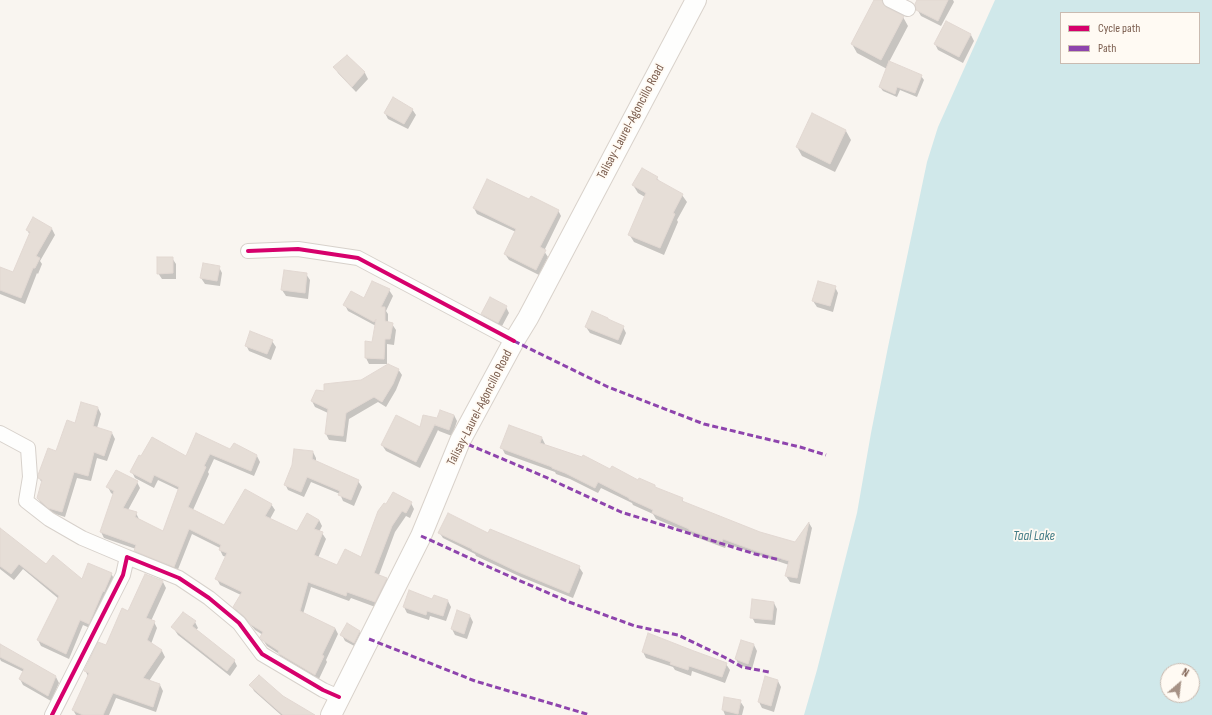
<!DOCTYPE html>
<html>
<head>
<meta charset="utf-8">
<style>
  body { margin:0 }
  #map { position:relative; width:1212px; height:715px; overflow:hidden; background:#f9f5f0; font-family:"Sofia Sans Condensed",sans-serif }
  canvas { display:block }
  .legend { position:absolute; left:1060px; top:12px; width:140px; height:52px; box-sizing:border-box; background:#fffaf3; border:1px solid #cabbb1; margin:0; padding:5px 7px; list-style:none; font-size:12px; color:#7a5c4d }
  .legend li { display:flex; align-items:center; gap:8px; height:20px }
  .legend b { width:20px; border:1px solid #cabbb1 }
  .north { position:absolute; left:1160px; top:663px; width:40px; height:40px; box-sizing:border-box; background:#fffaf3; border:1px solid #cabbb1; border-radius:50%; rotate:28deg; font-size:11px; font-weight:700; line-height:16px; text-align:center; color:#7a5c4d }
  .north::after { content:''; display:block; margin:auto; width:14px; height:18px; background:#a69286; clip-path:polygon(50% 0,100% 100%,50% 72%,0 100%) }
</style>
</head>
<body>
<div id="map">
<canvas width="1212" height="715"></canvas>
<ul class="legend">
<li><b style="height:5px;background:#d6006c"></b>Cycle path</li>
<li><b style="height:5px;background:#8e44ad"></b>Path</li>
</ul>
<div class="north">N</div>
</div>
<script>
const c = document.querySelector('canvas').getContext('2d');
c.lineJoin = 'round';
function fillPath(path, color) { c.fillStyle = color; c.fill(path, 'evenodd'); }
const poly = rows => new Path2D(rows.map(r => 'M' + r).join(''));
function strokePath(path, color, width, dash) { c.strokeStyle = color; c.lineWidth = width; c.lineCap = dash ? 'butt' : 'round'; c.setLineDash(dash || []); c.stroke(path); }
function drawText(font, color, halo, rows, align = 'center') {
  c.font = font + ' "Sofia Sans Condensed",sans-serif'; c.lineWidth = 3.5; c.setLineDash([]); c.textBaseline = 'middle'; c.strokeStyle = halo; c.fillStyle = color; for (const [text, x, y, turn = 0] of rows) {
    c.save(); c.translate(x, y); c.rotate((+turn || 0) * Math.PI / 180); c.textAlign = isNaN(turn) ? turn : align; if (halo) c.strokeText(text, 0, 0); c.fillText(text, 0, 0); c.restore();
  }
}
fillPath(poly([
  [995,0,1212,0,1212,715,804,715,817,670,857,513,871,433,888,347,927,162,938,127],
  [1061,13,1199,13,1199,63,1061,63],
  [1168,671,1192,671,1192,695,1168,695]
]), '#d0e8ea');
fillPath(poly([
  [875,0,879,0,885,8,903,17,908,26,889,62,921,76,924,80,917,97,900,90,897,97,883,91,880,87,887,69,857,53,852,44],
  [918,0,953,0,954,2,941,26,921,16,917,9],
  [971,35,974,41,963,63,938,50,935,44],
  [347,56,365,73,368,79,356,92,338,73,335,67],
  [412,109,416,115,408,129,388,119,385,113],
  [813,115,846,131,851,140,835,172,802,156,797,147],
  [657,178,660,182,682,195,687,202,677,220,678,222,664,255,634,242,629,234,645,197,638,193,633,185],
  [530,200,558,210,561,216,544,251,548,257,539,275,509,260,505,254,516,232,477,214,474,208],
  [52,229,55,235,40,261,42,264,38,274,37,273,25,304,0,294,0,274,13,273,30,235,27,230],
  [172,258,176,264,176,279,162,279,158,273],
  [219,267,222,273,220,286,205,284,201,278],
  [306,274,310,280,308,299,286,296,282,290],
  [835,287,838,293,833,312,817,307,813,301],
  [389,290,393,296,386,311,388,314,388,323,392,324,396,330,394,345,387,344,387,364,369,364,366,358,373,343,376,326,348,311,345,305,364,300],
  [506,307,509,313,501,328,486,320,482,314],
  [586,327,623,327,626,333,621,345,590,333],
  [272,341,276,347,271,360,249,351,246,345],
  [398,369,402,375,396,390,386,407,378,402,349,419,346,442,329,440,326,434,328,413,315,407,312,401,324,393],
  [98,408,101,414,97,428,112,433,115,439,107,461,97,458,91,481,77,478,65,517,52,513,41,504,38,498,42,483,39,478,75,424],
  [454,415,457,421,452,436,439,431,438,430,420,468,386,451,382,445,421,429,438,420],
  [510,426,542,438,545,444,545,445,639,481,682,499,684,503,760,533,795,543,809,523,812,528,800,584,790,582,786,576,789,565,727,544,725,548,693,536,692,534,656,519,653,514,633,505,632,503,601,488,598,493,570,479,556,474,555,472,505,454,502,448],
  [230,450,257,456,260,462,254,476,214,459,208,472,209,474,193,510,225,526,271,504,275,510,270,519,297,533,319,520,322,526,319,532,322,533,326,539,318,558,337,566,361,559,387,506,411,503,414,509,410,518,406,516,395,532,379,575,386,578,390,584,378,608,351,598,349,601,311,587,303,614,335,628,338,634,326,660,327,662,318,681,282,659,279,654,267,646,261,637,263,635,255,630,249,623,237,613,234,607,241,595,220,585,217,579,227,557,223,556,220,550,220,548,192,534,177,572,138,556,135,551,136,549,104,538,101,532,114,495,111,493,108,487,137,482,140,488,128,510,136,513,139,519,164,533,179,490,158,480,154,488,135,478,132,472,186,457],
  [313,452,316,458,316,462,358,481,362,487,354,506,343,501,340,494,311,482,304,497,288,490,285,484],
  [0,530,47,565,82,581,111,573,114,579,92,629,83,625,69,659,41,646,38,640,59,599,23,569,14,580,0,569],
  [439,532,489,534,579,567,583,573,573,598,521,577,476,556,475,554,443,538],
  [163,582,166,588,151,621,154,622,157,628,151,644,162,651,165,657,149,681,160,685,163,691,156,712,116,698,109,715,76,715,73,710,88,676,85,670,107,647,129,612],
  [433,600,448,601,451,607,446,621,430,616,429,620,407,613,404,607],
  [774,603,777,609,775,625,755,623,752,617],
  [458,612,470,616,473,622,467,639,455,635,452,629],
  [195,622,198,628,196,630,234,660,237,666,230,676,178,635,174,629],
  [360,632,363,637,358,648,345,641,342,635],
  [742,641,754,645,757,651,752,669,739,665,736,659],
  [0,651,56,677,59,683,51,701,23,685,20,679,24,672,1,661,0,659],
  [643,652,726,664,730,670,725,683,692,671,691,676,675,670,673,667,646,658],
  [778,681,781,687,774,712,762,708,759,702],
  [251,685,282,697,314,715,281,715,254,691],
  [740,701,744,707,742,715,725,715,723,710]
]), '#0003');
const building = poly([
  [874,0,882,0,883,4,886,7,904,16,881,60,851,44,874,0],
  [917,0,948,0,938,21,916,10,915,4,917,0],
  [946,21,971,34,959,57,934,44,946,21],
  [347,55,365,72,352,87,333,67,347,55],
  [889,61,922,75,915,93,897,87,895,94,879,87,889,61],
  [393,97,413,109,404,124,384,113,393,97],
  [812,113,846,130,830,164,796,147,812,113],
  [642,168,658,177,656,179,683,194,673,213,675,214,660,248,628,235,646,193,632,185,642,168],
  [487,179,529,199,531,196,559,210,540,247,546,250,536,270,504,254,516,229,473,208,487,179],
  [33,217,52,228,36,256,40,258,35,268,33,268,21,298,0,290,0,267,13,272,30,232,26,230,33,217],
  [157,257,173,257,173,273,157,274,157,257],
  [203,263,220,266,217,281,200,278,203,263],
  [284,270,307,273,305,293,281,290,284,270],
  [372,281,390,289,381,307,385,307,385,321,393,323,390,339,385,339,384,359,365,358,365,341,372,342,376,319,374,322,343,305,351,291,364,298,372,281],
  [818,281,836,286,830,306,812,301,818,281],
  [490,297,507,306,498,323,481,314,490,297],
  [592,311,608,318,608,319,624,326,618,340,585,327,592,311],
  [250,331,273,340,267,354,245,346,250,331],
  [388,364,399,369,393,384,382,402,374,397,346,413,343,436,325,434,328,409,311,401,316,390,324,391,324,384,361,380,388,364],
  [81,402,98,407,93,426,112,432,104,456,94,452,88,476,74,472,62,512,48,508,37,498,42,480,38,478,38,475,48,448,56,451,67,420,75,423,81,402],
  [440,410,454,415,449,430,435,425,435,424,416,462,381,445,396,415,420,427,423,415,437,418,440,410],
  [509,425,542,437,540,443,582,457,583,455,610,469,612,466,638,480,639,478,655,485,655,487,683,498,682,501,760,532,795,542,809,522,797,578,785,576,789,561,756,551,723,539,722,542,689,530,689,529,652,513,653,510,629,499,629,498,598,482,595,488,565,473,552,468,552,467,500,448,509,425],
  [196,433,230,449,234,443,257,455,251,471,210,454,204,466,206,467,188,507,224,525,245,489,272,504,265,516,297,531,307,513,319,520,314,529,323,532,314,555,337,565,345,549,361,557,378,511,384,503,386,504,393,492,412,502,406,513,402,511,392,526,374,573,387,578,375,602,347,592,346,596,308,582,300,611,335,628,322,655,324,656,315,675,278,653,279,651,262,640,260,637,263,632,250,624,245,617,233,607,242,592,215,579,227,553,219,550,221,545,189,529,174,567,134,551,136,545,100,532,114,491,106,487,116,470,138,481,123,508,137,512,135,517,163,531,179,487,154,475,151,483,130,472,139,455,141,456,152,437,186,456,196,433],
  [294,449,313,451,312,459,359,480,351,500,338,495,340,491,307,477,301,492,284,485,292,465,294,449],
  [448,513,488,533,490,529,580,566,569,593,516,571,472,550,472,549,438,533,448,513],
  [0,528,46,564,53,555,82,579,88,563,112,573,104,592,103,591,89,624,80,620,66,654,37,640,59,596,19,564,11,574,0,566,0,528],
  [145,574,163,581,146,618,155,621,147,640,162,650,143,678,160,684,153,707,113,693,103,715,83,715,72,710,89,673,84,671,98,642,106,645,122,608,128,611,145,574],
  [409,590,432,599,434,595,448,600,443,616,427,611,426,615,403,607,409,590],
  [752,599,774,602,772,620,750,618,752,599],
  [457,610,470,615,464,634,451,629,457,610],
  [183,612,196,621,192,626,235,660,227,671,171,627,183,612],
  [347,623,360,631,354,643,340,635,347,623],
  [648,633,694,651,727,663,722,677,689,666,688,670,670,664,671,662,642,652,648,633],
  [741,640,754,644,748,664,735,659,741,640],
  [0,644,56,676,48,696,19,679,24,669,0,657,0,644],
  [259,675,283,696,315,715,283,715,249,685,259,675],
  [765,676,778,680,771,706,758,702,765,676],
  [724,697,741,700,738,714,722,710,724,697]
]);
fillPath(building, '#e6ded7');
strokePath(building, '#e2d8d2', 1);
const street = poly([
  [890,0,908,9],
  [248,251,298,249,358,258,514,341],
  [0,433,28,448,30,477,26,501,49,519,82,538,127,557],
  [52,715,123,575,127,557,179,578,209,598,239,623,262,654,323,690,339,697]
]);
const secondary = poly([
  [331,715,421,536,460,441,514,341,528,318,696,0]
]);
strokePath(street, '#d7d1cb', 16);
strokePath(secondary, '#d9d2cb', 22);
strokePath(street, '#fefefd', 14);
strokePath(secondary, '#fefefd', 20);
strokePath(poly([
  [514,341,608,387,704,424,800,447,826,455],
  [460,441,543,476,621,512,755,554,780,560],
  [421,536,509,576,569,602,635,626,678,635,724,657,742,667,769,672],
  [369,639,475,681,590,715]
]), '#8e44ad', 3, [6, 3]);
strokePath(poly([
  [248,251,298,249,358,258,514,341],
  [52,715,123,575,127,557,179,578,209,598,239,623,262,654,323,690,339,697]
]), '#d6006c', 4);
drawText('13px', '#7a5c4d', '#fffaf3', [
  ["Talisay-Laurel-Agoncillo Road",631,122,-62],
  ["Talisay-Laurel-Agoncillo Road",480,408,-63]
]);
drawText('italic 14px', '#437c86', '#fffaf3', [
  ["Taal Lake",1034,536]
]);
</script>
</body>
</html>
